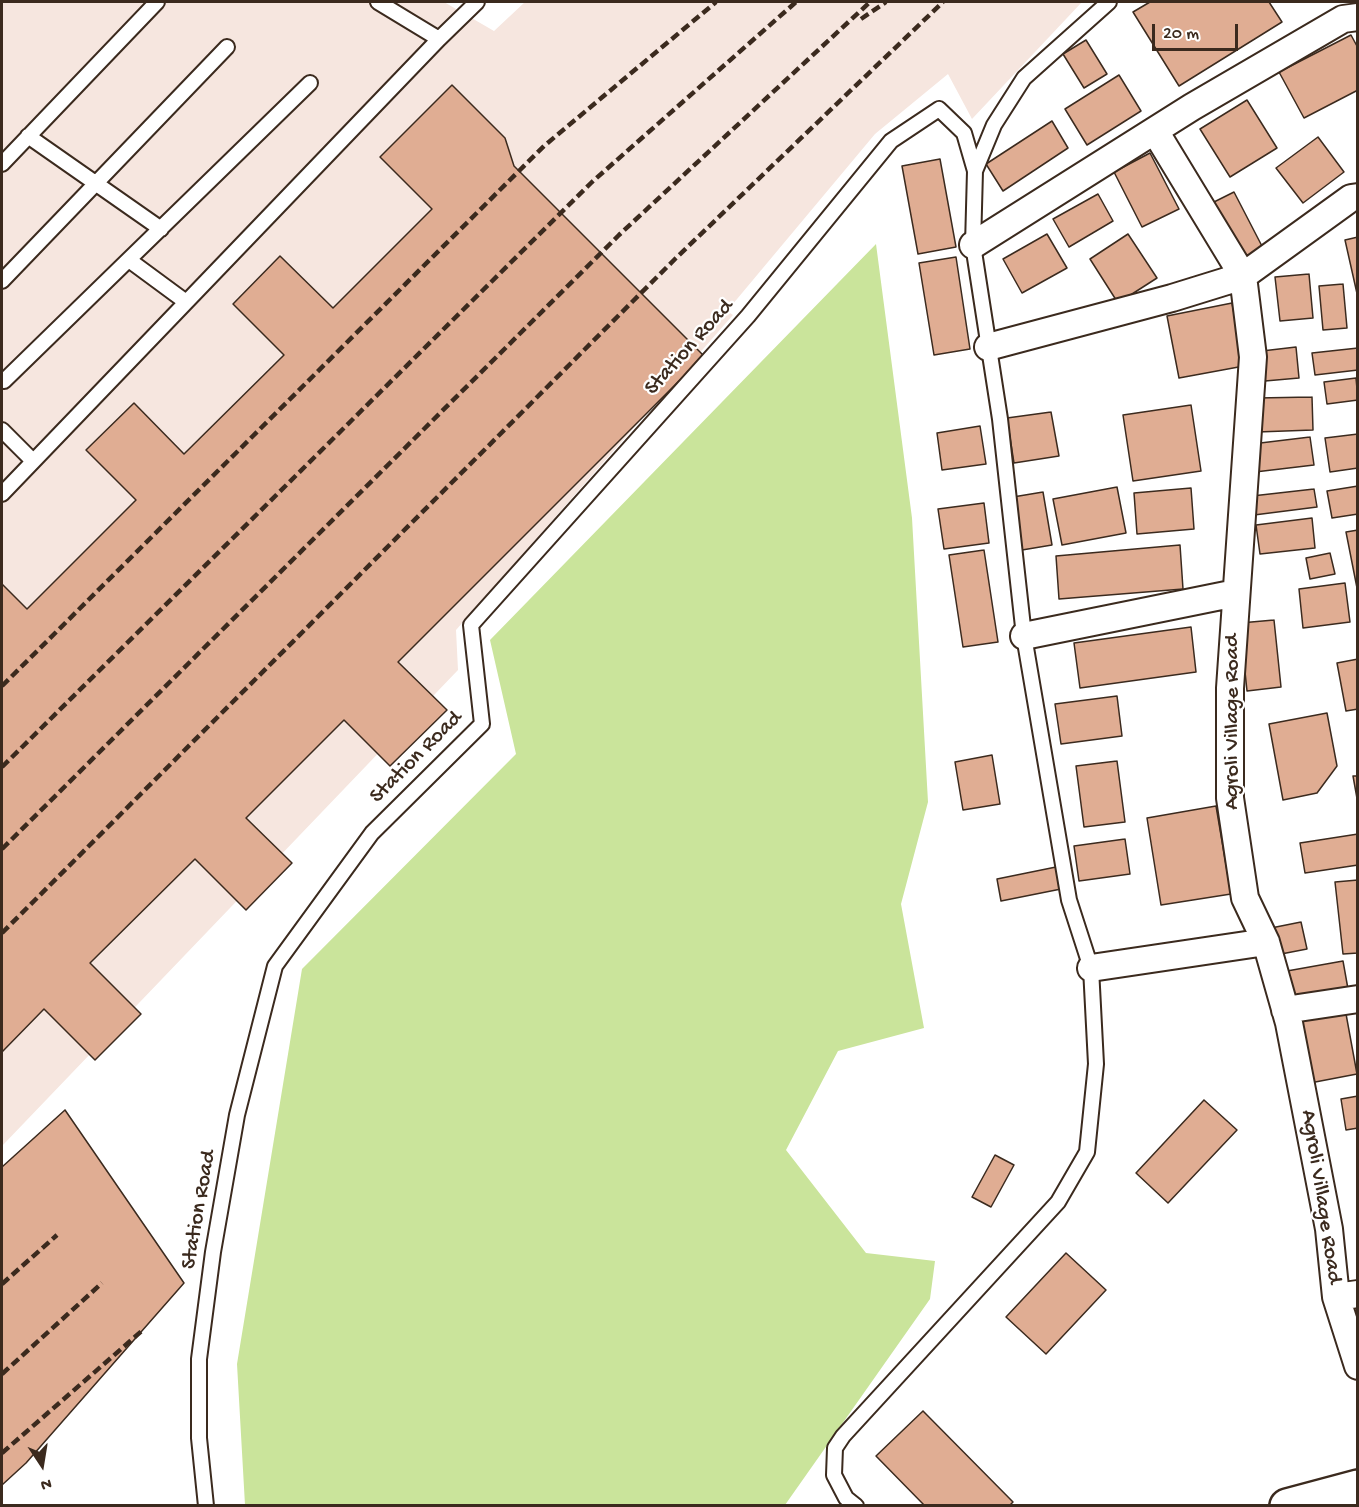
<!DOCTYPE html>
<html>
<head>
<meta charset="utf-8">
<style>
  body { margin:0 }
  #map { position:relative; width:1359px; height:1507px; overflow:hidden; background:#fff; font-family:"Gochi Hand",sans-serif }
  canvas { display:block }
  .frame { position:absolute; inset:0; border:3px solid #3b2a1e; pointer-events:none }
  .north { position:absolute; left:12px; top:1435px; width:60px; height:60px; -webkit-text-stroke:4px #fff; paint-order:stroke; rotate:168deg; font-size:16px; font-weight:700; line-height:24px; text-align:center; color:#3b2a1e }
  .north::after { content:''; display:block; margin:auto; width:21px; height:27px; background:#3b2a1e; clip-path:polygon(50% 0,100% 100%,50% 72%,0 100%) }
  .scale { position:absolute; left:1152px; top:24px; width:86px; height:27px; box-sizing:border-box; border:3px solid #3b2a1e; border-top:0; padding-left:8px; font-size:18px; line-height:21px; white-space:nowrap; color:#3b2a1e; -webkit-text-stroke:4px #fff; paint-order:stroke }
</style>
</head>
<body>
<div id="map">
<canvas width="1359" height="1507"></canvas>
<div class="frame"></div>
<div class="north">N</div>
<div class="scale">20 m</div>
</div>
<script>
const c = document.querySelector('canvas').getContext('2d');
c.lineJoin = 'round';
function fillPath(path, color) { c.fillStyle = color; c.fill(path, 'evenodd'); }
const poly = rows => new Path2D(rows.map(r => 'M' + r).join(''));
function strokePath(path, color, width, dash) { c.strokeStyle = color; c.lineWidth = width; c.lineCap = dash ? 'butt' : 'round'; c.setLineDash(dash || []); c.stroke(path); }
function drawText(font, color, halo, rows, align = 'center') {
  c.font = font + ' "Gochi Hand",sans-serif'; c.lineWidth = 4.5; c.setLineDash([]); c.textBaseline = 'middle'; c.strokeStyle = halo; c.fillStyle = color; for (const [text, x, y, turn = 0] of rows) {
    c.save(); c.translate(x, y); c.rotate((+turn || 0) * Math.PI / 180); c.textAlign = isNaN(turn) ? turn : align; if (halo) c.strokeText(text, 0, 0); c.fillText(text, 0, 0); c.restore();
  }
}
fillPath(poly([
  [2,2,444,2,494,31,525,2,1082,2,972,119,948,74,875,134,727,311,733,315,456,630,458,670,2,1146]
]), '#f6e6df');
fillPath(poly([
  [876,244,912,518,928,802,901,904,924,1028,838,1051,786,1150,866,1253,935,1261,930,1299,785,1505,245,1505,237,1364,302,969,516,754,490,640]
]), '#cae49b');
const building = poly([
  [1150,2,1269,2,1282,22,1179,86,1133,12,1150,2],
  [1351,35,1358,48,1358,90,1304,118,1279,72,1351,35],
  [1086,40,1107,74,1084,88,1063,54,1086,40],
  [1119,75,1141,111,1087,145,1065,109,1119,75],
  [452,85,505,138,514,166,704,356,398,662,447,710,390,766,344,720,246,818,292,863,246,910,195,859,90,963,141,1014,95,1060,44,1009,2,1052,2,584,27,609,136,500,86,450,134,403,184,454,284,355,233,304,280,256,333,308,432,209,380,157,452,85],
  [1247,100,1277,148,1230,177,1200,129,1247,100],
  [1052,121,1068,148,1003,191,986,164,1052,121],
  [1318,137,1344,172,1303,203,1276,168,1318,137],
  [1150,153,1179,209,1142,227,1114,172,1150,153],
  [940,159,956,247,918,254,902,166,940,159],
  [1234,192,1264,250,1239,262,1210,204,1234,192],
  [1098,194,1113,221,1069,247,1053,219,1098,194],
  [1047,234,1067,268,1022,293,1003,259,1047,234],
  [1128,234,1157,278,1118,303,1090,259,1128,234],
  [1358,237,1358,298,1345,240,1358,237],
  [956,257,970,349,934,355,919,263,956,257],
  [1309,274,1313,318,1280,321,1275,277,1309,274],
  [1343,284,1347,328,1323,330,1319,286,1343,284],
  [1232,303,1244,366,1179,378,1167,316,1232,303],
  [1296,347,1299,378,1265,381,1262,351,1296,347],
  [1358,348,1358,370,1315,375,1312,353,1358,348],
  [1356,378,1358,400,1327,404,1324,382,1356,378],
  [1312,397,1313,430,1257,432,1257,398,1312,397],
  [1191,405,1201,471,1133,481,1123,415,1191,405],
  [1051,412,1059,456,1014,463,1007,418,1051,412],
  [980,426,986,464,942,470,937,433,980,426],
  [1358,434,1358,468,1330,472,1325,438,1358,434],
  [1310,437,1314,465,1255,472,1252,444,1310,437],
  [1358,486,1358,514,1332,518,1327,491,1358,486],
  [1117,487,1126,533,1062,545,1053,499,1117,487],
  [1191,488,1194,529,1137,534,1134,493,1191,488],
  [1314,489,1317,507,1254,515,1252,496,1314,489],
  [1043,492,1052,545,1022,550,1013,497,1043,492],
  [984,503,989,543,944,549,938,509,984,503],
  [1312,518,1315,548,1260,554,1256,525,1312,518],
  [1358,530,1358,588,1357,588,1346,532,1358,530],
  [1180,545,1183,589,1059,599,1056,556,1180,545],
  [984,550,998,642,963,647,949,555,984,550],
  [1330,553,1335,574,1310,579,1306,558,1330,553],
  [1345,583,1350,622,1303,628,1299,589,1345,583],
  [1274,620,1281,687,1247,691,1240,623,1274,620],
  [1191,627,1196,672,1080,688,1074,643,1191,627],
  [1358,659,1358,709,1346,711,1337,663,1358,659],
  [1117,696,1122,736,1061,744,1055,704,1117,696],
  [1327,713,1337,766,1317,793,1283,800,1269,724,1327,713],
  [992,755,1000,804,963,810,955,762,992,755],
  [1117,761,1125,822,1084,827,1076,766,1117,761],
  [1353,776,1358,776,1358,804,1353,776],
  [1216,806,1231,894,1161,905,1147,818,1216,806],
  [1358,834,1358,865,1305,873,1300,843,1358,834],
  [1125,839,1130,874,1079,881,1074,846,1125,839],
  [1056,867,1061,889,1001,901,997,879,1056,867],
  [1358,880,1358,953,1343,954,1335,882,1358,880],
  [1301,922,1307,949,1276,955,1271,928,1301,922],
  [1343,961,1348,989,1292,999,1287,971,1343,961],
  [1344,1003,1357,1074,1310,1083,1297,1012,1344,1003],
  [1358,1096,1358,1128,1346,1130,1341,1099,1358,1096],
  [1204,1100,1237,1130,1168,1203,1136,1173,1204,1100],
  [65,1110,184,1283,26,1463,2,1485,2,1167,65,1110],
  [995,1155,1014,1165,991,1207,972,1197,995,1155],
  [1066,1253,1106,1290,1046,1354,1006,1317,1066,1253],
  [923,1411,1013,1502,1009,1506,925,1506,876,1456,923,1411]
]);
fillPath(building, '#e0ad93');
strokePath(building, '#3b2a1e', 1.5);
const lane = poly([
  [439,39,477,2],
  [28,136,161,229],
  [2,164,157,2],
  [129,260,186,302],
  [2,281,227,47],
  [4,381,310,83],
  [2,430,33,461],
  [2,494,439,39,378,2],
  [206,1506,199,1438,199,1359,213,1252,237,1115,275,966,372,833,482,724,471,625,748,316,891,141,939,109,964,133,975,171],
  [856,1506,846,1498,834,1475,835,1448,843,1436,1058,1202,1087,1152,1096,1064,1091,968,1069,900,1024,636,1000,419,973,245,975,171,994,125,1024,78,1109,2]
]);
const street = poly([
  [1358,197,1351,198,1243,276,1253,357,1230,688,1230,798,1245,898,1266,942,1289,1023,1329,1229,1336,1297,1358,1366],
  [973,245,1192,107,1343,19,1358,17],
  [988,347,1172,298,1243,276,1155,131],
  [1024,636,1236,593],
  [1091,968,1266,942],
  [1285,1010,1358,999],
  [1336,1297,1358,1294]
]);
const primary = poly([
  [1287,1506,1358,1487]
]);
strokePath(lane, '#3b2a1e', 18);
strokePath(street, '#3b2a1e', 30);
strokePath(primary, '#3b2a1e', 38);
strokePath(lane, '#fff', 14);
strokePath(street, '#fff', 26);
strokePath(primary, '#fff', 33);
strokePath(poly([
  [861,19,886,2],
  [2,686,544,146,716,2],
  [2,767,592,182,796,2],
  [2,849,619,235,870,2],
  [2,933,676,258,943,2],
  [2,1284,57,1235],
  [2,1374,102,1283],
  [2,1453,144,1329]
]), '#3b2a1e', 4.5, [9, 4.5]);
drawText('22px', '#3b2a1e', '#fff', [
  ["Station Road",690,348,-48],
  ["Agroli Village Road",1234,722,-90],
  ["Station Road",417,758,-45],
  ["Agroli Village Road",1320,1197,81],
  ["Station Road",200,1210,-80]
]);
</script>
</body>
</html>
